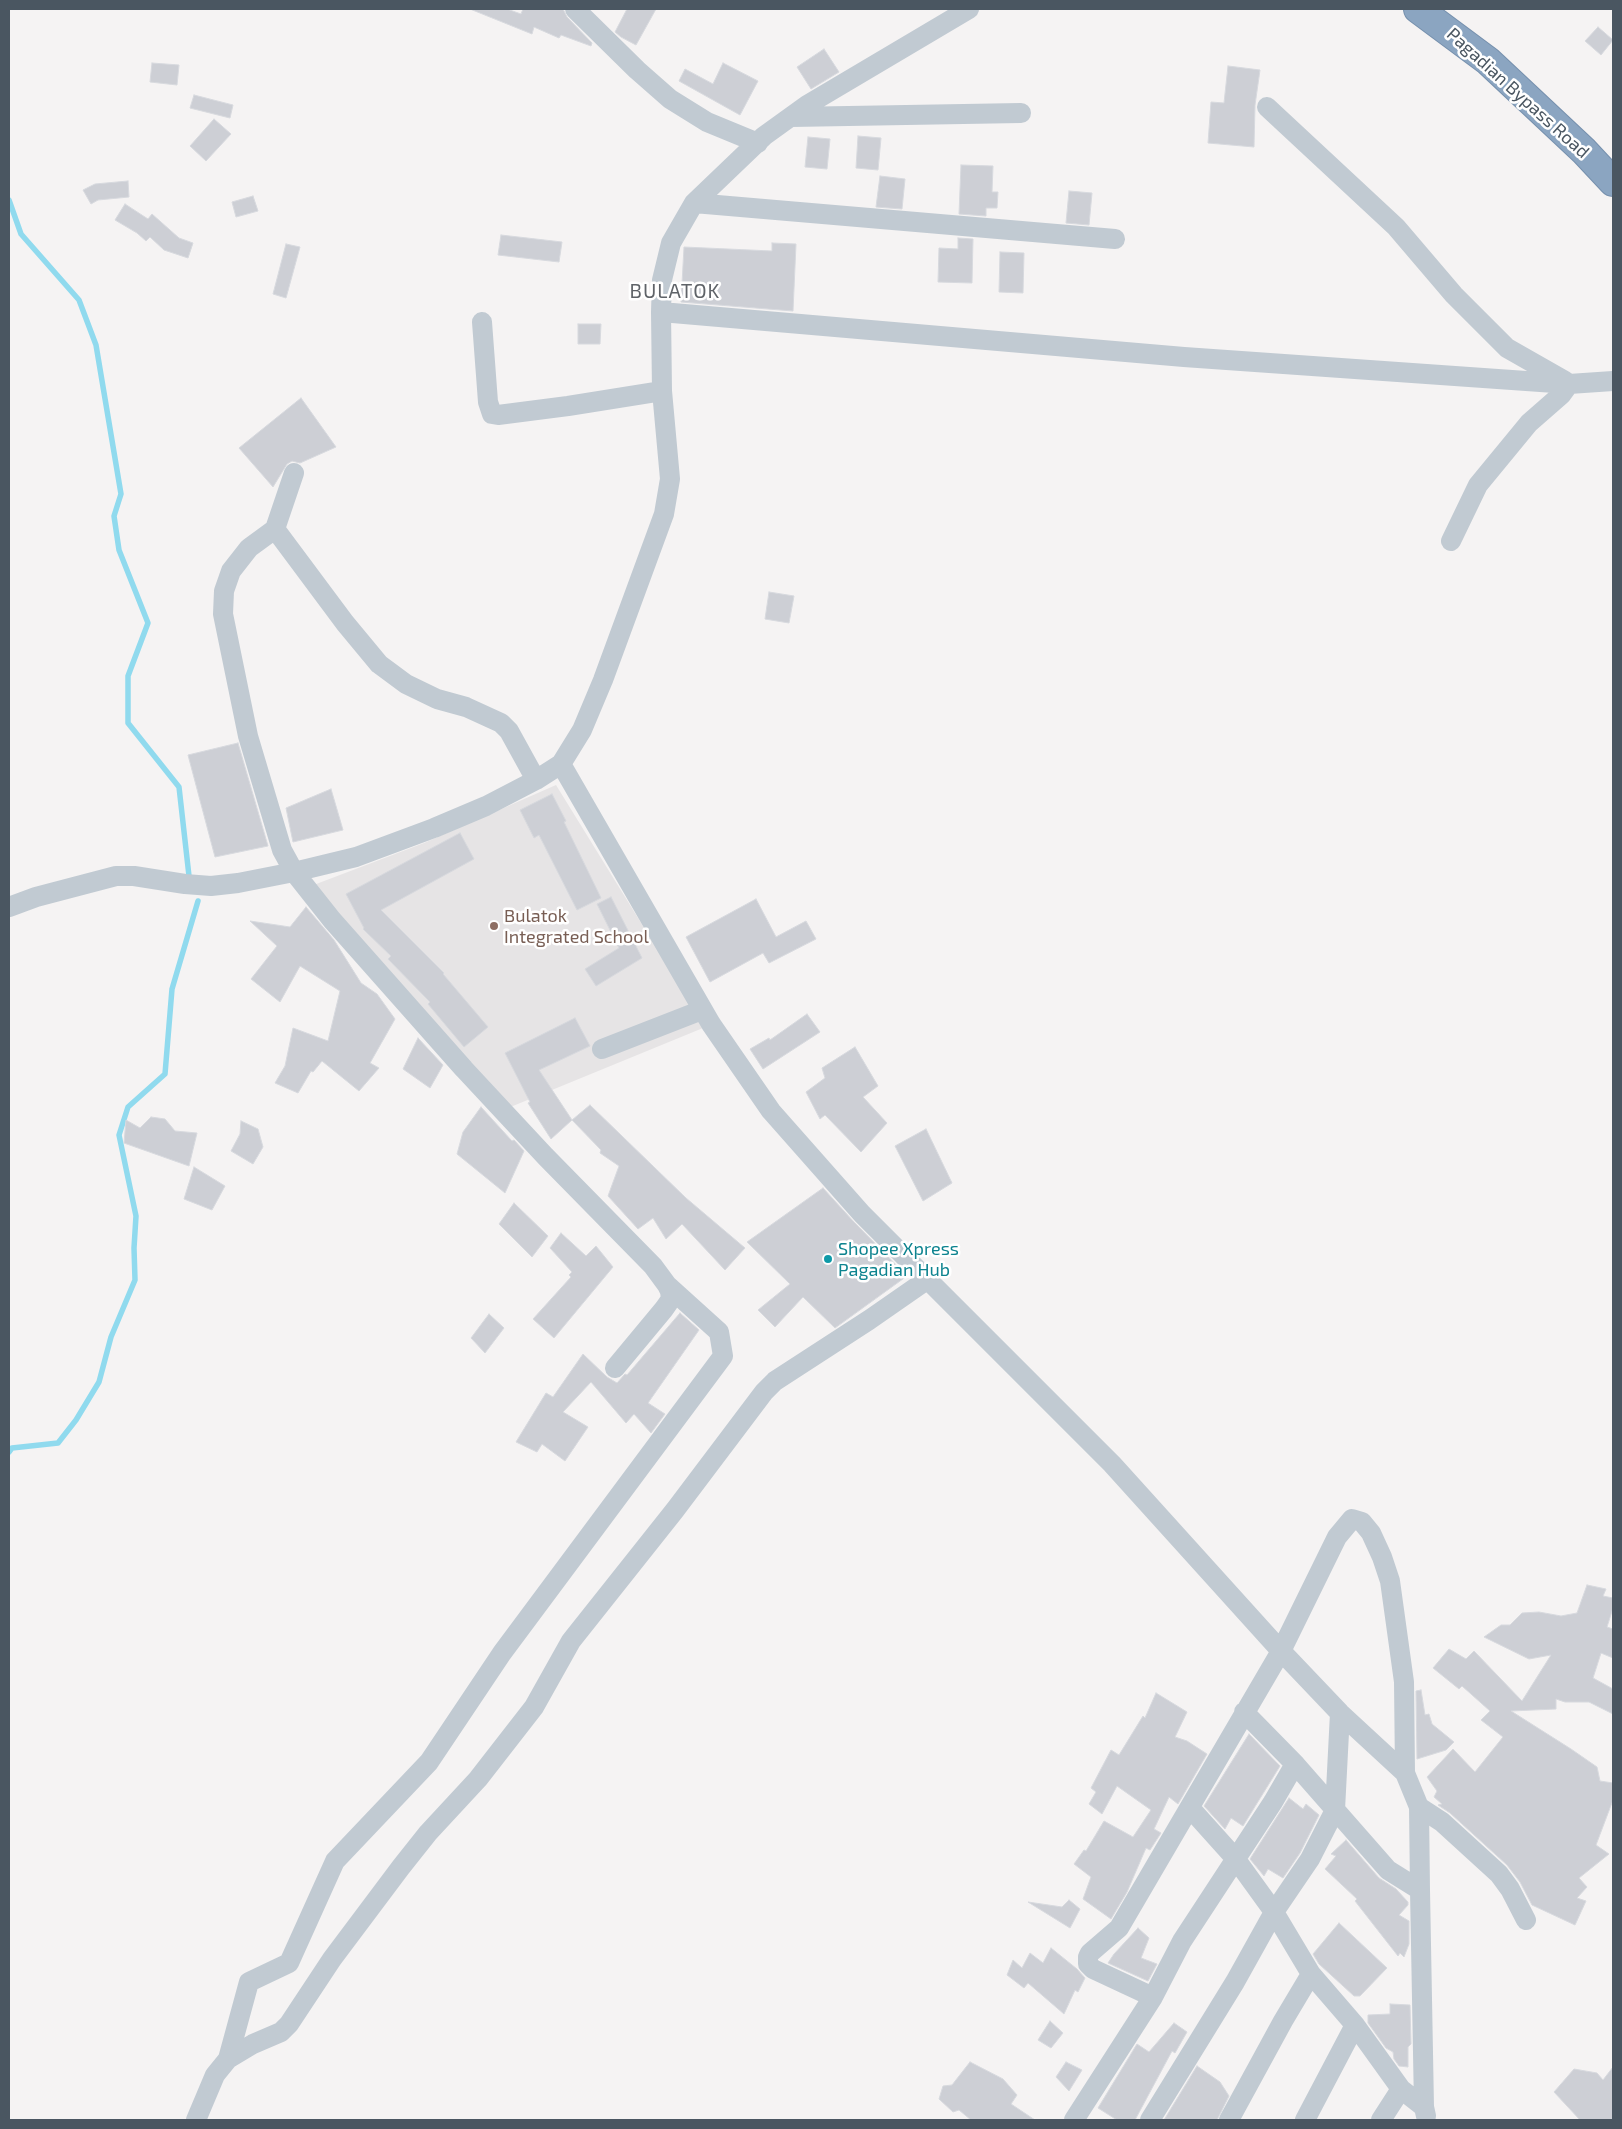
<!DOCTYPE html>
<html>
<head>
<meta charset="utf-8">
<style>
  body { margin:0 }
  #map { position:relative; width:1622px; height:2129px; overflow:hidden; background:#f5f3f3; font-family:"Exo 2",sans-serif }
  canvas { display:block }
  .frame { position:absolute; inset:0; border:10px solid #4a5661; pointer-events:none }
</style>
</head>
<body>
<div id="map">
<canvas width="1622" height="2129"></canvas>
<div class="frame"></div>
</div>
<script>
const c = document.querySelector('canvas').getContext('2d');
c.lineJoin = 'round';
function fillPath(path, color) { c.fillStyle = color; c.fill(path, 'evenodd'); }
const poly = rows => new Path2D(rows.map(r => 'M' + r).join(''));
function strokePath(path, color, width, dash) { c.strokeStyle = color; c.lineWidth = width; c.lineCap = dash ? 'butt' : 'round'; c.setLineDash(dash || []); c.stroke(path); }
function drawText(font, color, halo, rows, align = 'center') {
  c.font = font + ' "Exo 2",sans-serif'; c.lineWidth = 5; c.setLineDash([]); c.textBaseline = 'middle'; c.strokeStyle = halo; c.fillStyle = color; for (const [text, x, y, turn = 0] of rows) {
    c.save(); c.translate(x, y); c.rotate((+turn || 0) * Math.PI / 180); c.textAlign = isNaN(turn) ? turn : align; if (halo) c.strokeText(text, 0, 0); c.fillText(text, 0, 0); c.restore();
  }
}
fillPath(poly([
  [556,785,667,965,703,1028,508,1108,311,886,424,843]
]), '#e6e4e5');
strokePath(poly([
  [9,200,21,234,79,300,96,345,121,494,114,516,119,550,148,623,128,676,128,723,179,787,189,876],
  [9,1452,12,1448,58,1443,76,1420,99,1382,111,1337,135,1280,134,1248,136,1216,119,1135,128,1107,165,1074,172,989,198,901]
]), '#90daee', 5.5);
const building = poly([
  [470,9,507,9,521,14,523,9,563,9,567,17,592,43,591,46,561,35,559,38,534,27,532,34,470,9],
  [627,9,656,9,636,45,621,37,615,32,627,9],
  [1598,27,1613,40,1601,55,1585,41,1598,27],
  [824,49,839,72,811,89,797,67,824,49],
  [152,63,179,65,177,85,150,82,152,63],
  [723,63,758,81,740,115,679,81,685,69,713,84,723,63],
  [1228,66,1260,70,1255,105,1254,147,1208,143,1211,102,1224,103,1228,66],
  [194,95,233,105,230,118,190,108,194,95],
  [214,119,231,134,206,161,190,146,214,119],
  [858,136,881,138,878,170,856,168,858,136],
  [808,137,830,139,827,169,805,167,808,137],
  [961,165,993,166,992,192,998,192,997,208,986,208,986,216,959,214,961,165],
  [880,176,905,179,902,209,876,207,880,176],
  [128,181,129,197,98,200,91,204,83,190,95,184,128,181],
  [1069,191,1092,193,1089,225,1066,223,1069,191],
  [253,196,258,211,236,217,232,202,253,196],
  [125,204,148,219,152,214,179,238,193,243,188,258,164,250,150,237,146,241,137,233,115,220,125,204],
  [501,235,562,242,559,262,498,255,501,235],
  [958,238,973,239,972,283,938,282,939,248,958,249,958,238],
  [772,243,796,244,793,311,681,302,684,247,772,251,772,243],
  [286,244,300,247,286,298,273,294,286,244],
  [1000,252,1024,253,1023,293,999,292,1000,252],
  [578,324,601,324,600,344,578,344,578,324],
  [301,398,336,447,300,463,292,461,287,464,273,487,239,448,301,398],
  [769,592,794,596,789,623,765,619,769,592],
  [238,743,268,846,215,857,188,755,238,743],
  [331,789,343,830,293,842,286,808,331,789],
  [552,794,566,821,564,822,601,898,577,910,539,835,534,838,520,810,552,794],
  [460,833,474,859,381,910,444,973,443,974,488,1027,464,1047,428,1004,430,1002,388,959,391,956,363,929,364,928,346,894,460,833],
  [611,897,642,958,596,986,585,969,619,948,597,904,611,897],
  [756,899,776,937,806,921,816,939,769,963,763,953,710,982,686,937,756,899],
  [306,907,334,940,361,983,377,994,395,1019,370,1063,379,1068,359,1091,322,1061,313,1072,311,1071,298,1093,275,1083,285,1066,293,1028,328,1041,340,991,300,966,280,1002,251,979,277,946,250,921,290,927,306,907],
  [807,1014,820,1032,763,1069,750,1049,769,1038,770,1040,807,1014],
  [575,1018,590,1046,539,1070,572,1120,551,1139,528,1103,530,1102,505,1053,575,1018],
  [418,1038,443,1065,430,1088,403,1069,418,1038],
  [855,1047,878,1086,863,1097,887,1123,861,1152,825,1115,820,1119,806,1092,825,1078,822,1068,855,1047],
  [590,1105,686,1198,745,1248,725,1270,682,1224,666,1239,653,1218,638,1229,608,1196,619,1166,600,1153,601,1150,572,1120,590,1105],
  [481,1107,512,1141,514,1140,524,1151,505,1193,457,1154,463,1132,481,1107],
  [151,1117,165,1119,175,1131,197,1133,189,1166,124,1143,126,1120,140,1128,151,1117],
  [241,1121,258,1129,263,1147,253,1164,231,1151,240,1134,241,1121],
  [926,1129,952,1183,923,1201,895,1146,926,1129],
  [194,1167,225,1186,212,1210,184,1199,194,1167],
  [823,1188,854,1222,907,1276,835,1328,803,1297,775,1327,758,1310,790,1284,747,1242,823,1188],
  [514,1203,548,1236,532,1257,499,1224,514,1203],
  [561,1233,586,1256,596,1246,613,1267,554,1338,533,1319,571,1277,569,1275,572,1272,550,1248,561,1233],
  [680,1313,699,1330,648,1403,665,1414,651,1433,634,1414,626,1423,591,1382,563,1412,588,1427,565,1461,542,1444,537,1452,516,1442,546,1393,553,1397,583,1354,607,1377,617,1383,625,1374,627,1375,680,1313],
  [489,1314,504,1328,485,1353,471,1338,489,1314],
  [1587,1585,1606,1589,1603,1596,1613,1598,1613,1608,1607,1627,1613,1629,1613,1658,1601,1653,1593,1678,1613,1689,1613,1714,1589,1702,1565,1702,1556,1699,1556,1709,1511,1711,1571,1749,1597,1767,1600,1781,1613,1783,1613,1800,1596,1845,1609,1854,1579,1878,1587,1887,1577,1898,1586,1901,1575,1925,1532,1905,1520,1882,1507,1865,1450,1813,1438,1805,1442,1804,1434,1797,1437,1791,1427,1777,1453,1749,1475,1772,1503,1737,1481,1720,1490,1711,1462,1686,1459,1689,1433,1668,1449,1649,1466,1659,1474,1651,1522,1701,1551,1655,1529,1659,1484,1637,1501,1625,1510,1625,1522,1613,1539,1612,1561,1616,1577,1613,1587,1585],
  [1421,1690,1425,1715,1429,1714,1432,1724,1454,1742,1446,1750,1417,1759,1416,1691,1421,1690],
  [1156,1693,1187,1712,1175,1737,1187,1741,1207,1754,1178,1804,1169,1797,1154,1829,1161,1833,1150,1850,1146,1848,1127,1892,1111,1919,1083,1899,1091,1877,1074,1864,1084,1850,1086,1851,1104,1821,1133,1837,1151,1810,1117,1786,1102,1814,1089,1804,1096,1792,1091,1788,1111,1750,1119,1755,1143,1716,1145,1718,1156,1693],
  [1249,1734,1280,1766,1243,1826,1231,1818,1225,1829,1204,1806,1249,1734],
  [1289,1798,1303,1809,1306,1804,1319,1815,1300,1853,1283,1878,1268,1869,1264,1876,1250,1859,1289,1798],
  [1346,1840,1379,1878,1396,1889,1408,1902,1408,1905,1399,1915,1409,1921,1409,1944,1404,1957,1400,1953,1398,1956,1355,1901,1357,1899,1325,1869,1336,1856,1331,1854,1346,1840],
  [1069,1900,1080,1909,1070,1928,1028,1902,1062,1907,1069,1900],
  [1339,1923,1387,1968,1360,1996,1354,1996,1319,1964,1313,1954,1339,1923],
  [1138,1928,1149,1938,1141,1958,1157,1964,1148,1981,1108,1963,1114,1954,1138,1928],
  [1051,1948,1077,1969,1085,1978,1078,1992,1075,1990,1064,2014,1028,1983,1024,1988,1007,1975,1013,1960,1022,1968,1030,1953,1043,1963,1051,1948],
  [1390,2004,1410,2005,1411,2044,1408,2047,1408,2067,1399,2066,1394,2059,1393,2052,1386,2048,1368,2023,1368,2015,1390,2014,1390,2004],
  [1050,2021,1063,2033,1051,2048,1038,2040,1050,2021],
  [1174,2023,1187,2032,1175,2053,1172,2051,1135,2120,1117,2120,1098,2108,1137,2044,1149,2052,1174,2023],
  [970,2062,1003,2079,1017,2095,1011,2104,1035,2120,971,2120,959,2110,953,2112,939,2099,943,2086,952,2085,970,2062],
  [1066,2062,1082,2070,1069,2091,1056,2077,1066,2062],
  [1197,2066,1220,2082,1229,2096,1217,2120,1164,2120,1197,2066],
  [1613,2067,1613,2120,1580,2120,1554,2092,1574,2069,1597,2073,1603,2080,1613,2067]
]);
fillPath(building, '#cdcfd5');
strokePath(building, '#d7d9de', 1);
const highway = poly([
  [1418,9,1488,61,1584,151,1613,182]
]);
strokePath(highway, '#7690ad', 30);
strokePath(poly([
  [575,9,637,70,670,99,707,122,758,143],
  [1267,107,1396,227,1454,295,1507,348,1565,381],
  [791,117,1021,113],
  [694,203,1115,239],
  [661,312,1184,357,1569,384,1613,381],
  [482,322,488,402,492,414,498,415,568,406,662,391],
  [294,473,275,529,249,548,231,571,224,591,223,614,248,736,282,850,294,872,332,920,464,1069,545,1156,653,1266,667,1285,670,1291,671,1299,664,1309,615,1368],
  [275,529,345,623,379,664,406,684,437,699,466,707,501,723,509,731,536,780],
  [1451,541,1478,485,1529,423,1561,395,1569,384],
  [561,764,711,1024,771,1111,862,1214,1112,1464,1281,1651,1340,1713,1405,1773,1419,1807,1442,1822,1499,1874,1510,1889,1526,1920],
  [9,907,36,897,116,876,134,876,185,884,211,886,238,883,294,872,356,857,434,828,486,806,536,780,561,764,582,730,603,680,664,514,670,479,662,391,661,312,662,280,671,243,694,203,764,136,807,105,969,9],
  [602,1049,702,1010],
  [1244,1712,1295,1764,1388,1870,1420,1890,1419,1807],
  [1191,1809,1235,1858,1274,1912,1311,1974,1355,2025,1401,2089,1424,2107],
  [1420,1890,1424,2107,1426,2116],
  [1153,1997,1093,1969,1088,1964,1088,1957,1090,1953,1119,1928,1281,1651,1337,1537,1352,1519,1362,1522,1371,1533,1382,1557,1390,1581,1404,1682,1405,1773],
  [228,2059,249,1982,289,1963,335,1861,429,1762,502,1653,723,1356,719,1332,667,1285],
  [196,2120,215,2075,228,2059,253,2044,281,2032,289,2024,332,1959,401,1867,428,1833,478,1779,534,1707,571,1641,675,1510,764,1392,775,1381,869,1320,928,1279],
  [1074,2120,1153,1997,1182,1941,1273,1802,1295,1764],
  [1150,2120,1235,1982,1274,1912,1310,1859,1335,1810,1340,1713],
  [1229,2120,1283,2021,1311,1974],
  [1305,2120,1355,2025],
  [1381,2120,1401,2089]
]), '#c1cad2', 20);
strokePath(highway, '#8ba5c1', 28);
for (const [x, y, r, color] of [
  [494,926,5,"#8d6e63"],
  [828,1259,5,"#0f9aa8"]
]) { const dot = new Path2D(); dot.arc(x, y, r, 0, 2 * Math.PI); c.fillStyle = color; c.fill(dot); strokePath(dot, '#fff', 2); }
drawText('18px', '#4a5661', '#fff', [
  ["Pagadian Bypass Road",1518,93,42]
]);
drawText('18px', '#785e54', '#fff', [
  ["Bulatok",504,916],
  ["Integrated School",504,937]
], 'left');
drawText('18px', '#0d838f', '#fff', [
  ["Shopee Xpress",838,1249],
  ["Pagadian Hub",838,1270]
], 'left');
c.letterSpacing = '1px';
drawText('20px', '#5f6368', '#fff', [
  ["BULATOK",675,291]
]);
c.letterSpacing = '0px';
</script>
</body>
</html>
